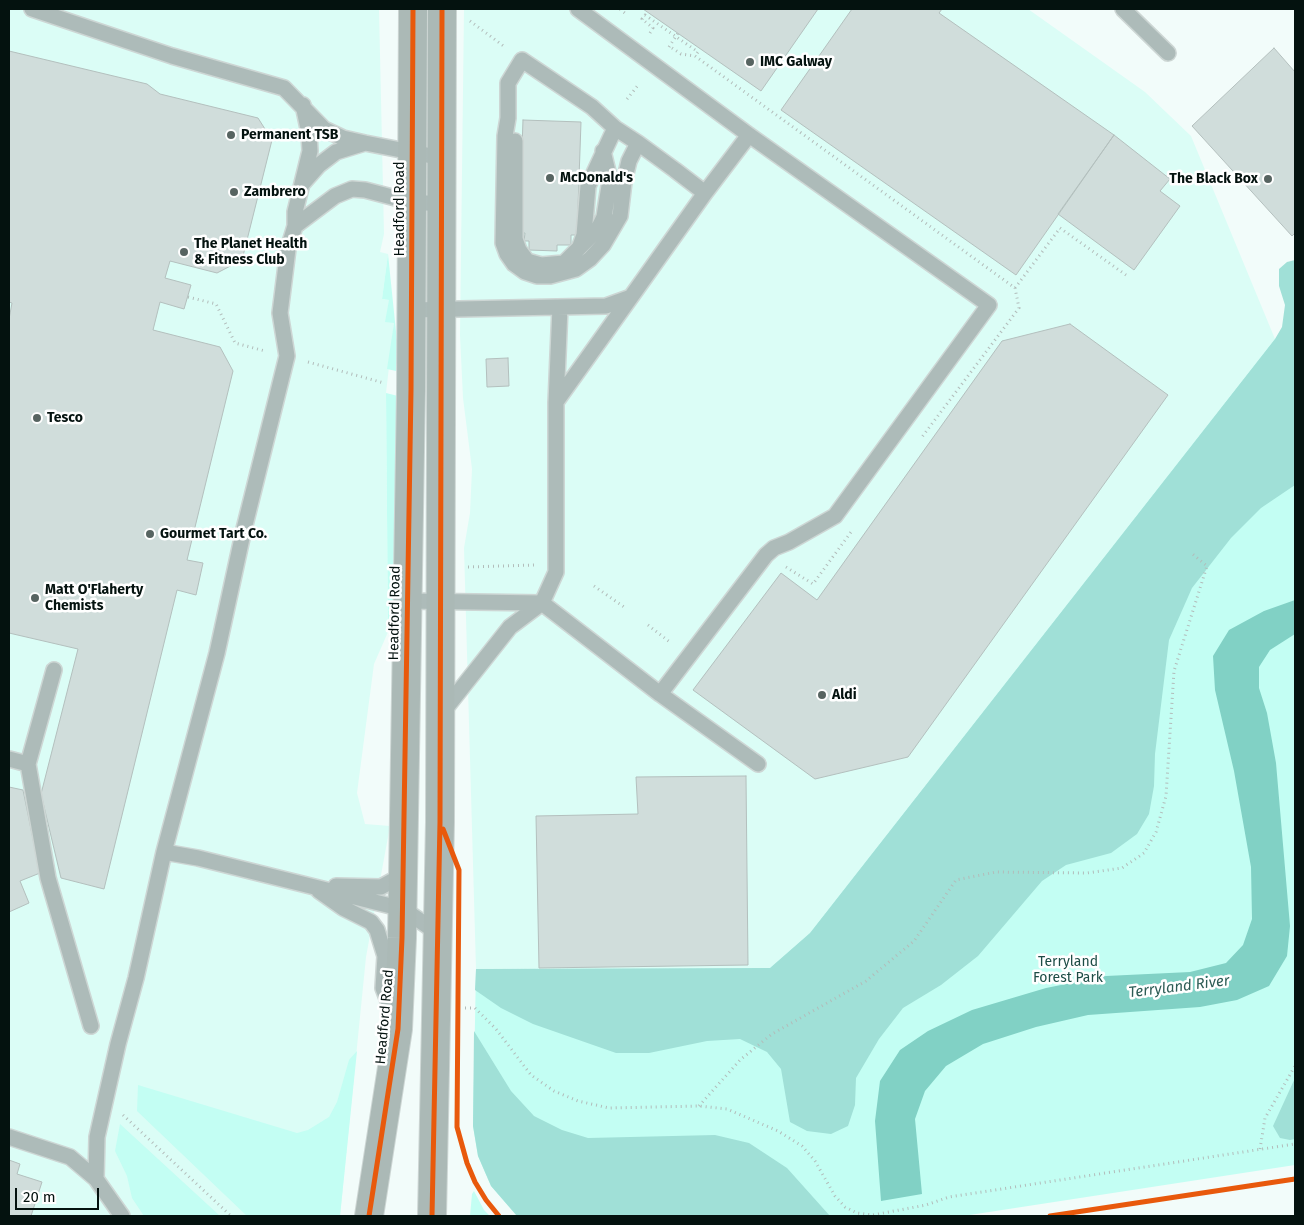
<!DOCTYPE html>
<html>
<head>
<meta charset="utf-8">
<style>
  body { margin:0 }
  #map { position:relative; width:1304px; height:1225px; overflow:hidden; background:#f2fcfa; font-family:"Fira Sans",sans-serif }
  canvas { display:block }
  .frame { position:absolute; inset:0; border:10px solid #04120f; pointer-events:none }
  .scale { position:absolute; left:15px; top:1188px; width:84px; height:22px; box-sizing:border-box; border:2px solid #04120f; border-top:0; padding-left:6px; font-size:15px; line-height:18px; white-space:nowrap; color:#04120f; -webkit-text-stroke:4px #fff; paint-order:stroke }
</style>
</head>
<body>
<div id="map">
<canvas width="1304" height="1225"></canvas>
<div class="frame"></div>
<div class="scale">20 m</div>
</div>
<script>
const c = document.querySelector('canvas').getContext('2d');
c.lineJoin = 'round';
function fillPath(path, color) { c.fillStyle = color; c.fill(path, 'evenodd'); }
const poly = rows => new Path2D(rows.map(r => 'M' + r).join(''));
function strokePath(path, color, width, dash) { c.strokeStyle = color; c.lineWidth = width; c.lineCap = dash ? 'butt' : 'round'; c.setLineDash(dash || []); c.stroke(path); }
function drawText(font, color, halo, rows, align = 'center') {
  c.font = font + ' "Fira Sans",sans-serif'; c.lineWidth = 5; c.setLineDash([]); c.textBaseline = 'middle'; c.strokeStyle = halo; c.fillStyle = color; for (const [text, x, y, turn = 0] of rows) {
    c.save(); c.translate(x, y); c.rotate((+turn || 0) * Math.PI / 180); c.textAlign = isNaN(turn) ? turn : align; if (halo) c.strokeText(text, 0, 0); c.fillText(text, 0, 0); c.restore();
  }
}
fillPath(poly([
  [9,9,379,9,384,234,380,252,388,254,382,299,389,300,394,323,386,393,388,632,374,664,357,793,365,824,390,826,366,957,340,1216,9,1216],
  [464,9,1028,9,1145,92,1191,136,1275,339,810,933,770,968,476,969,464,548,470,513,472,469,463,398,460,335]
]), '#dbfdf6');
fillPath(poly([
  [388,254,398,351,396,371,387,369,394,323,385,322,389,300,382,299],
  [1275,339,1295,351,1295,1165,963,1216,517,1216,491,1186,478,1156,473,1126,476,969,770,968,810,933],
  [386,393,398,396,393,629,388,632],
  [357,1051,340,1216,247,1216,137,1111,138,1085,297,1133,308,1130,329,1117,337,1102,349,1060],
  [120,1124,220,1216,144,1216,132,1198,127,1176,115,1151],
  [474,1191,484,1210,490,1216,470,1216,472,1194]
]), '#c3fef3');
fillPath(poly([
  [1295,260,1295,485,1261,508,1231,538,1192,588,1169,640,1155,754,1154,786,1149,814,1137,834,1111,853,1066,865,1042,881,978,956,941,985,903,1008,879,1039,856,1078,855,1105,848,1126,831,1134,807,1131,790,1122,781,1069,767,1052,740,1039,707,1041,649,1053,616,1053,533,1024,501,1008,475,990,476,969,770,968,810,933,1275,339,1282,327,1285,305,1279,286,1279,269,1287,262],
  [474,1031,511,1091,534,1116,562,1130,588,1138,715,1135,749,1143,787,1168,830,1216,517,1216,491,1186,478,1156,473,1126],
  [1295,1078,1295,1139,1290,1140,1280,1138,1273,1126]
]), '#a0e0d7');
fillPath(poly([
  [1295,600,1295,634,1270,650,1259,667,1259,688,1267,713,1276,763,1290,926,1287,956,1269,986,1237,1000,1200,1007,1088,1015,1036,1027,983,1044,946,1066,925,1091,915,1119,922,1194,881,1201,875,1121,880,1081,900,1050,928,1031,972,1010,1046,988,1106,976,1190,972,1226,963,1243,945,1252,919,1251,867,1234,771,1215,690,1213,656,1229,630,1264,611]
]), '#81d1c5');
const building = poly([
  [643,9,818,9,761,91,643,9],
  [852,9,942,9,939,13,1114,135,1016,275,781,110,852,9],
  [1274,48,1295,72,1295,233,1292,236,1192,126,1274,48],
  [9,51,147,84,160,94,258,118,272,140,242,260,217,273,170,261,165,278,191,285,184,309,160,302,153,330,220,347,233,371,187,560,203,563,196,595,177,590,104,889,61,878,41,794,78,649,9,633,9,319,12,303,9,302,9,51],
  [523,120,581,122,577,235,571,235,571,245,557,245,557,251,529,250,529,241,524,241,525,233,519,233,523,120],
  [1114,135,1170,179,1160,191,1180,206,1134,270,1058,214,1114,135],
  [1070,324,1168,395,908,757,815,779,693,690,781,573,817,600,1002,341,1070,324],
  [508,358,509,386,487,387,486,359,508,358],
  [746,776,748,965,539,968,536,816,638,814,636,777,746,776],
  [9,787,23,790,40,873,20,881,29,903,9,912,9,787],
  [9,1160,20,1164,17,1174,42,1182,31,1216,9,1216,9,1160]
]);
fillPath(building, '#d0dddb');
strokePath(building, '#b4c0be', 1);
const lane = poly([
  [32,9,172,56,284,88,324,129,343,138,365,143],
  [1123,9,1168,53],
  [515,141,515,239,519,250,527,261,541,265,564,263,598,229,604,217,610,180,603,151],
  [638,143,629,161,624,182,620,216,603,245,590,259,576,269,550,276,537,276,525,272,514,264,507,254,503,243,505,136,508,118,508,83,522,60,592,107,615,128,638,143,675,170,705,193],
  [303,183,319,165,336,152,365,143,442,158],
  [295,226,335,196,352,189,365,190,411,202,442,204],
  [580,246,584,235,588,186,615,128],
  [411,310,606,306,631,297,705,193,749,135],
  [556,402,631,297],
  [407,601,542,603,556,572,556,403,560,307],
  [660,694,758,764],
  [442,713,510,627,542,603,660,694,766,555,774,548,789,542,835,516,989,305,749,135,578,9],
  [9,759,28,764,54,670],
  [28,764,48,878,91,1026],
  [164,852,198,858,403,909,439,934],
  [336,886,381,887,403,875],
  [319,891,343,908,371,922,377,930,385,956,383,988,393,1014],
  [9,1137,70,1157,96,1179,122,1216],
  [96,1179,97,1137,118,1044,136,978,164,852,217,653,244,529,287,356,280,313,288,249,295,226,295,212,310,151,309,133,303,105]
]);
const secondary = poly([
  [369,1216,398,1029,402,938,411,390,413,9],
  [432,1216,440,822,442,9]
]);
strokePath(lane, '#cdd6d4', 18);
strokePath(secondary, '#cdd6d4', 30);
strokePath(poly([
  [620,9,627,15],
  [470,21,505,47],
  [650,33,653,28,642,19,645,15,698,52,695,56],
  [669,47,678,33],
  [672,48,681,54,695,56,1015,288,1019,308,922,437],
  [627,99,639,84],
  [1015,288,1060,228,1126,275],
  [188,297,216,304,235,343,265,351],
  [308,362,384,383],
  [468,567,534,565],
  [786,567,813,584,851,532],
  [594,586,624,607],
  [648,625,671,643],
  [465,1008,475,1008,496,1029,531,1075,554,1091,578,1101,609,1108,699,1106,727,1109,778,1131,802,1146,815,1161,835,1196,845,1207,857,1213,873,1215,926,1205,949,1197,1295,1144],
  [699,1106,740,1060,772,1034,866,981,914,941,956,880,996,872,1087,873,1122,868,1144,853,1156,832,1166,796,1174,671,1207,566,1190,552],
  [123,1115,231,1216],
  [1260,1149,1265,1118,1295,1066]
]), '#b2bcba', 3, [1, 4]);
strokePath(lane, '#adbbb9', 15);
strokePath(secondary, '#abb9b6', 28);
strokePath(poly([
  [443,829,459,870,457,1127,467,1163,475,1182,486,1200,499,1216],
  [369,1216,398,1029,402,938,411,390,413,9],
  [432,1216,440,822,442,9],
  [1050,1216,1295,1179]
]), '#e8590c', 5);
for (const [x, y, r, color] of [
  [750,62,5,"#576461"],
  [231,135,5,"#576461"],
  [550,178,5,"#576461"],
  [1268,179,5,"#576461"],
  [234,192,5,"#576461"],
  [184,252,5,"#576461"],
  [37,418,5,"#576461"],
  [150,534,5,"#576461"],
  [35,598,5,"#576461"],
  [822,695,5,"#576461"]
]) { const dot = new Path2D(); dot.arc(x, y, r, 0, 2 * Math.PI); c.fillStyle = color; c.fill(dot); strokePath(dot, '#fff', 2); }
drawText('bold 14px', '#04120f', '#fff', [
  ["IMC Galway",760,62],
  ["Permanent TSB",241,135],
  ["McDonald's",560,178],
  ["The Black Box",1258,179,"right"],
  ["Zambrero",244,192],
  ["The Planet Health",194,244],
  ["& Fitness Club",194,260],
  ["Tesco",47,418],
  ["Gourmet Tart Co.",160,534],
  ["Matt O'Flaherty",45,590],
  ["Chemists",45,606],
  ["Aldi",832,695]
], 'left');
drawText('14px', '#04120f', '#fff', [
  ["Headford Road",400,209,-90],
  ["Headford Road",395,613,-89],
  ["Headford Road",385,1017,-85]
]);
drawText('14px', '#1d4d46', '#fff', [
  ["Terryland",1068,962],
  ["Forest Park",1068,978]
]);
drawText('italic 15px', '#2d5c55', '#fff', [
  ["Terryland River",1179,987,-7]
]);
</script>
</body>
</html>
